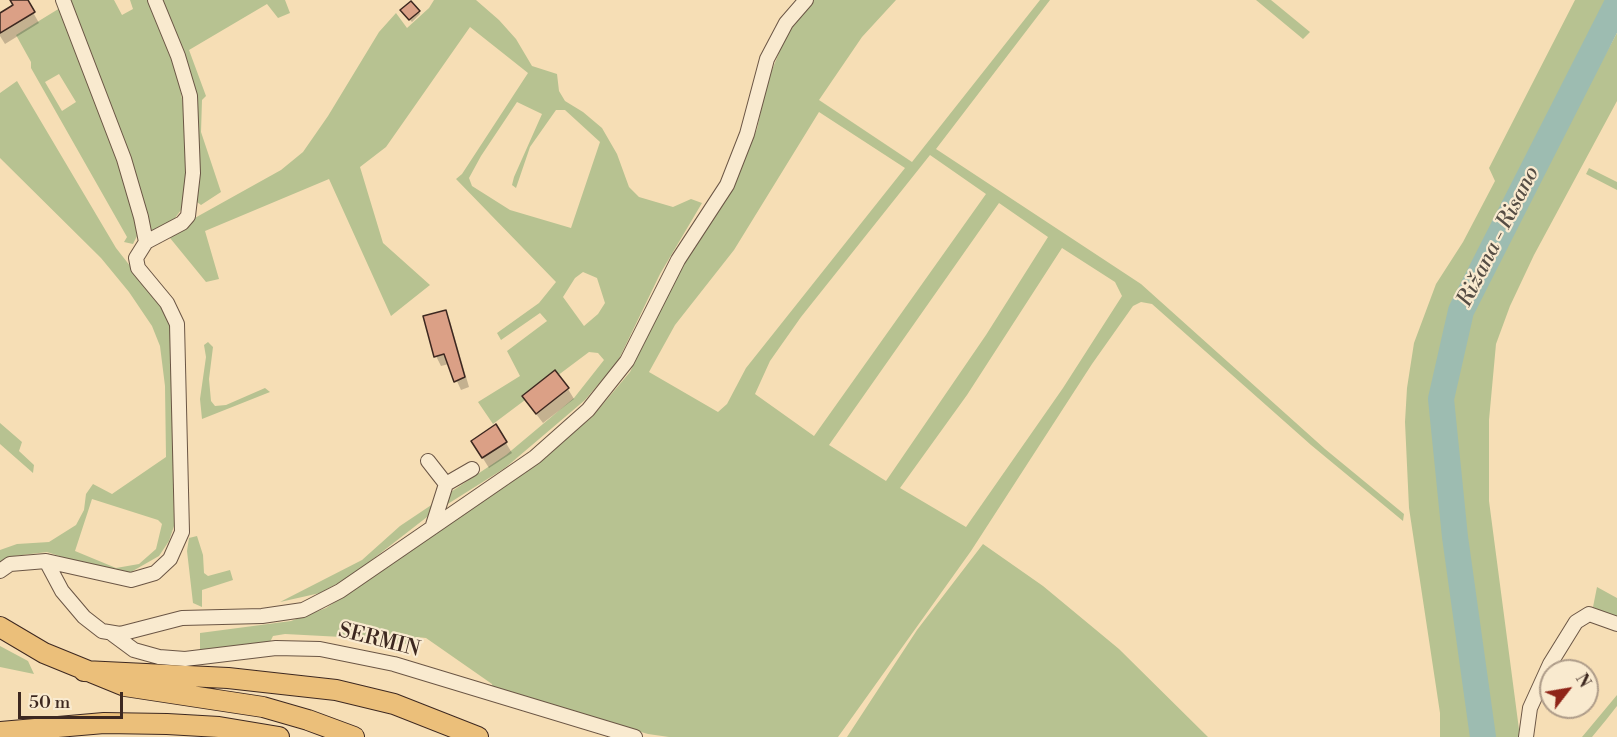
<!DOCTYPE html>
<html>
<head>
<meta charset="utf-8">
<style>
  body { margin:0 }
  #map { position:relative; width:1617px; height:737px; overflow:hidden; background:#f6deb5; font-family:"Libre Bodoni",serif }
  canvas { display:block }
  .north { position:absolute; left:1539px; top:659px; width:60px; height:60px; box-sizing:border-box; background:#f9eacf; border:2px solid #ae9c89; border-radius:50%; rotate:59deg; font-size:16px; font-weight:700; line-height:24px; text-align:center; color:#3d2820 }
  .north::after { content:''; display:block; margin:auto; width:21px; height:27px; background:#8f2418; clip-path:polygon(50% 0,100% 100%,50% 72%,0 100%) }
  .scale { position:absolute; left:18px; top:692px; width:105px; height:27px; box-sizing:border-box; border:3px solid #3d2820; border-top:0; padding-left:8px; font-size:18px; line-height:21px; white-space:nowrap; color:#3d2820; -webkit-text-stroke:4px #f9eacf; paint-order:stroke }
</style>
</head>
<body>
<div id="map">
<canvas width="1617" height="737"></canvas>
<div class="north">N</div>
<div class="scale">50 m</div>
</div>
<script>
const c = document.querySelector('canvas').getContext('2d');
c.lineJoin = 'round';
function fillPath(path, color) { c.fillStyle = color; c.fill(path, 'evenodd'); }
const poly = rows => new Path2D(rows.map(r => 'M' + r).join(''));
function strokePath(path, color, width, dash) { c.strokeStyle = color; c.lineWidth = width; c.lineCap = dash ? 'butt' : 'round'; c.setLineDash(dash || []); c.stroke(path); }
function drawText(font, color, halo, rows, align = 'center') {
  c.font = font + ' "Libre Bodoni",serif'; c.lineWidth = 4.5; c.setLineDash([]); c.textBaseline = 'middle'; c.strokeStyle = halo; c.fillStyle = color; for (const [text, x, y, turn = 0] of rows) {
    c.save(); c.translate(x, y); c.rotate((+turn || 0) * Math.PI / 180); c.textAlign = isNaN(turn) ? turn : align; if (halo) c.strokeText(text, 0, 0); c.fillText(text, 0, 0); c.restore();
  }
}
fillPath(poly([
  [68,0,114,0,122,15,133,9,130,0,148,0,178,77,185,115,188,161,184,206,172,222,150,232],
  [163,0,285,0,290,13,278,18,267,4,189,50,206,96,202,100,201,132,221,192,201,205,197,202,195,96],
  [434,0,476,0,499,20,516,39,532,66,557,74,559,91,565,101,583,112,602,128,617,154,629,187,639,197,673,207,691,199,702,203,660,274,618,361,585,400,505,468,427,517,351,576,320,593,280,602,362,560,400,526,506,455,574,398,604,360,598,353,589,352,493,424,478,402,520,376,507,351,547,321,540,313,501,340,497,333,539,303,556,282,456,179,462,174,528,73,470,27,386,147,360,167,383,243,430,285,391,316,329,179,205,231,219,279,206,282,170,238,193,219,281,170,303,152,328,116,379,32,396,13,407,28,429,8],
  [517,102,542,114,514,177,512,185,516,188,530,147,556,110,565,110,600,142,571,228,510,210,472,186,469,178,481,156],
  [583,272,597,278,605,303,598,314,584,326,563,297,575,278],
  [814,0,896,0,862,37,819,100,912,162,1040,0,1050,0,936,149,1141,284,1325,449,1404,514,1403,521,1311,445,1152,304,1141,302,1133,306,1092,364,971,551,838,737,669,737,648,734,493,689,492,684,426,638,416,637,406,644,393,644,342,637,285,634,273,636,270,642,200,651,200,633,291,621,326,608,516,479,592,417,630,372,683,261,738,172,757,129,767,82,788,31],
  [819,112,905,168,746,368,727,404,718,412,649,372,675,325,734,250],
  [930,155,986,194,814,436,755,394,770,361,801,317],
  [999,203,1048,237,986,335,886,481,829,445],
  [1062,248,1115,282,1122,296,1063,388,966,527,900,488,967,395],
  [1256,0,1271,0,1310,32,1303,39],
  [1575,0,1615,0,1459,301,1443,350,1438,383,1437,447,1477,737,1440,737,1440,713,1409,508,1405,422,1407,388,1414,343,1436,284,1463,242,1495,181,1489,168],
  [60,8,108,125,130,195,137,236,133,244,124,242,127,237,31,68,31,62,16,35],
  [59,74,76,102,62,111,45,82],
  [1617,33,1617,101,1534,255,1510,306,1496,344,1489,420,1489,501,1520,737,1493,737,1453,474,1449,438,1452,384,1465,326,1483,280],
  [17,81,116,248,167,313,172,329,174,526,169,541,159,556,131,572,115,574,47,552,14,556,0,563,0,550,17,544,49,542,76,525,84,510,86,494,93,484,112,494,166,457,165,386,160,346,152,326,129,292,101,258,0,158,0,93],
  [92,499,158,520,162,524,156,549,139,564,116,568,75,551],
  [1589,168,1617,182,1617,190,1586,174],
  [208,342,213,347,209,379,211,401,215,406,226,405,265,388,270,392,202,419,200,399,206,357,204,345],
  [0,423,22,442,19,451,34,465,33,473,0,444],
  [197,536,203,555,204,573,208,576,230,570,233,580,202,590,202,607,193,603,187,551,189,538],
  [983,544,1043,586,1119,649,1208,737,847,737,917,630],
  [1597,587,1617,598,1617,618,1593,607],
  [0,646,28,661,34,674,0,667],
  [1617,695,1617,706,1606,720,1592,737,1582,737]
]), '#b7c291');
fillPath(poly([
  [12,0,26,0,39,23,5,44,0,36,0,15,15,6],
  [419,11,420,14,412,22,404,14],
  [445,312,450,321,469,387,461,390,449,364,441,366,436,356],
  [568,389,574,399,543,423,530,406],
  [506,443,512,453,489,468,479,452]
]), '#0003');
strokePath(poly([
  [1483,737,1455,537,1441,399,1461,311,1617,4]
]), '#9dbcb1', 26);
const building = poly([
  [10,0,28,0,35,12,0,33,0,13,13,5,10,0],
  [411,1,420,11,409,20,400,10,411,1],
  [446,310,465,377,454,382,444,354,434,357,423,316,446,310],
  [555,370,569,388,536,414,522,396,555,370],
  [496,424,507,442,482,458,471,441,496,424]
]);
fillPath(building, '#dba086');
strokePath(building, '#3d2820', 1.5);
const minor = poly([
  [63,0,124,159,141,217,146,242],
  [428,461,446,484],
  [433,525,446,484,472,469],
  [46,561,62,591,84,617,102,631,120,634,182,618,262,616,303,610,340,591,535,457,588,410,627,361,678,260,727,185,747,134,767,59,786,23,806,0],
  [0,571,10,564,46,561,131,580,155,573,170,559,182,532,177,324,167,303,138,268,136,258,146,242,182,223,188,216,193,173,190,96,178,56,155,0],
  [111,633,134,650,159,657,185,659,276,648,320,649,394,664,635,737],
  [1526,737,1530,708,1550,664,1576,622,1589,614,1617,624]
]);
const highway = poly([
  [0,627,44,653,125,686,263,707,308,720,354,737],
  [84,671,228,678,336,690,394,704,478,737],
  [0,732,104,723,167,724,219,727,279,737]
]);
strokePath(minor, '#6b5645', 16);
strokePath(highway, '#3d2820', 22);
strokePath(minor, '#f9eacf', 14);
strokePath(highway, '#ebbf7a', 20);
drawText('21px', '#3d2820', '#f9eacf', [
  ["SERMIN",379,641,14]
]);
drawText('italic 22px', '#554d44', '#f9eacf', [
  ["Rižana - Risano",1499,237,-63]
]);
</script>
</body>
</html>
